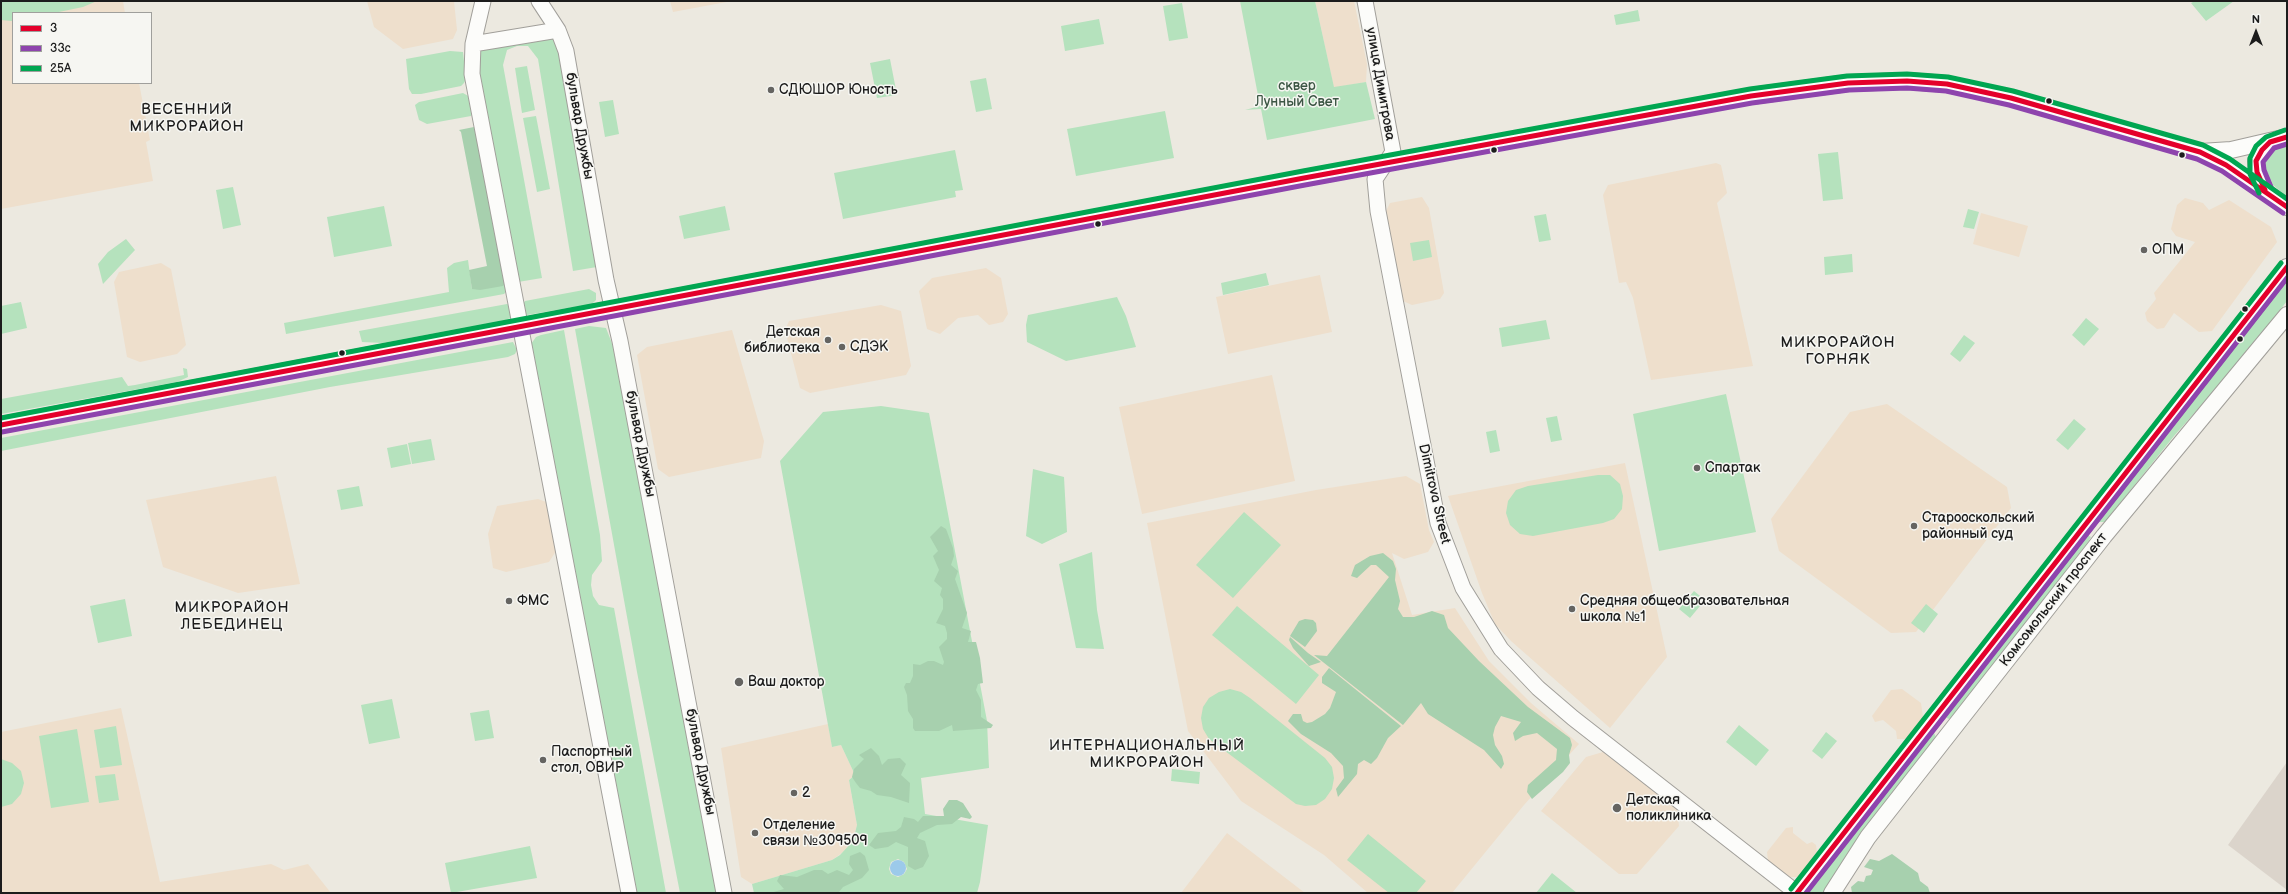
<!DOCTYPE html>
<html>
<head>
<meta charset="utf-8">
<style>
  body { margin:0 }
  #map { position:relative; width:2288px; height:894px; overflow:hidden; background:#ece9e0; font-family:"Balsamiq Sans",sans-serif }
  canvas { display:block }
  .frame { position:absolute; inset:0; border:2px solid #1c1c1c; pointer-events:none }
  .legend { position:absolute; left:12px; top:12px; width:140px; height:72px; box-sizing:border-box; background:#f6f6f2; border:1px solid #9f9f9c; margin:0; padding:5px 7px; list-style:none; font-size:12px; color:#1c1c1c }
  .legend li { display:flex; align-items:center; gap:8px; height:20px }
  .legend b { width:20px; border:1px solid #9f9f9c }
  .north { position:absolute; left:2236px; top:12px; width:40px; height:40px; -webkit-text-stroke:3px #f6f6f2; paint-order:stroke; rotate:0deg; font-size:11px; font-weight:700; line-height:16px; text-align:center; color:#1c1c1c }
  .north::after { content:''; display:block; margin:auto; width:14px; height:18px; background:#1c1c1c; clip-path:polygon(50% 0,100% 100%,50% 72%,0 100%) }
</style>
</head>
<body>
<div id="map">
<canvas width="2288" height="894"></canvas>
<div class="frame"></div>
<ul class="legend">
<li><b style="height:5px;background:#e4002b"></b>3</li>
<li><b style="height:5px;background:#8e44ad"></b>33с</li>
<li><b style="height:5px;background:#00a651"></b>25А</li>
</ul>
<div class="north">N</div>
</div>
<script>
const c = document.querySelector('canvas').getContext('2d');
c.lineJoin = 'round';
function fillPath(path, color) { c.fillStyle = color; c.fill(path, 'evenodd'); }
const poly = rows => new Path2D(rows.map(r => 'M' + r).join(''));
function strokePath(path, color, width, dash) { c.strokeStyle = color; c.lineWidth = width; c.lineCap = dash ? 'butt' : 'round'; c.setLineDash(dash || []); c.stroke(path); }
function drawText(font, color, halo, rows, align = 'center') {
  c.font = font + ' "Balsamiq Sans",sans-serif'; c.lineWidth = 3; c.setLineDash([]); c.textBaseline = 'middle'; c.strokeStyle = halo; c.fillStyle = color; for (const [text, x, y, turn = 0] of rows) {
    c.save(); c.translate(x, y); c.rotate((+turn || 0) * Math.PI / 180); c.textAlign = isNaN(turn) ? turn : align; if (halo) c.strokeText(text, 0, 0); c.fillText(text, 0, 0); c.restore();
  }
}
fillPath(poly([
  [1,1,123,1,125,13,13,13,13,83,139,83,150,140,146,142,153,181,1,209],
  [367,1,454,1,457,30,453,39,403,49,374,27],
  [670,1,732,1,673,12],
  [1315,1,1354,1,1367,64,1366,82,1334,88],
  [1716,163,1721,165,1727,193,1717,203,1753,366,1651,380,1633,298,1626,282,1619,283,1603,195,1608,185],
  [1422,197,1429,208,1444,293,1440,299,1412,305,1403,301,1385,213,1390,203],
  [2185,198,2203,203,2209,210,2229,200,2271,227,2277,242,2212,331,2199,332,2174,313,2164,328,2157,329,2147,321,2145,313,2156,299,2154,293,2195,242,2176,236,2171,229,2177,205],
  [1981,213,2028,226,2019,257,1973,244],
  [161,263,171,269,186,345,177,354,140,362,127,357,114,282,119,272],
  [986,268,1001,278,1008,314,1003,322,989,325,978,315,958,318,940,334,927,329,919,291,932,278],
  [1320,275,1332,332,1228,354,1216,297],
  [881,305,901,311,911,366,906,375,810,393,800,388,785,330,789,321],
  [732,330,764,441,761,458,669,477,658,469,637,355,647,347],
  [1272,375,1295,481,1142,514,1119,407],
  [1887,404,2007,487,2011,508,1916,632,1891,633,1779,551,1771,519,1850,412],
  [1625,463,1667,657,1610,728,1511,641,1495,624,1482,593,1448,496],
  [276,476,300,584,238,593,163,567,146,500],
  [1406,476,1420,484,1429,530,1434,542,1428,552,1404,559,1392,553,1412,615,1455,608,1489,661,1531,703,1579,744,1524,805,1452,893,1368,893,1324,855,1241,801,1188,731,1147,523,1316,490],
  [538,499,546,502,556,551,549,562,506,572,493,568,488,534,497,506],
  [1902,689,1921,703,1923,717,1906,739,1897,739,1896,731,1883,720,1875,722,1872,716,1891,690],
  [121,708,160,882,271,864,284,870,308,864,331,893,1,893,1,732],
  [828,724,832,747,841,745,855,775,849,780,857,825,853,841,846,850,832,860,752,884,741,877,721,748],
  [1603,752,1677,809,1679,826,1637,874,1619,874,1541,811,1586,757],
  [1793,827,1793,833,1807,844,1812,842,1816,845,1817,852,1798,877,1790,877,1768,861,1767,852,1786,828],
  [1227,833,1305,893,1181,893]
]), '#eedfcc');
fillPath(poly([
  [2287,762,2287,890,2228,845]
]), '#dbd4cb');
fillPath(poly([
  [1,1,97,1,83,7,54,13,13,13,12,21,1,20],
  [1240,1,1315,1,1334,87,1366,82,1375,119,1267,140,1261,109,1245,110,1260,106],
  [2195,1,2234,1,2206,21,2191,3],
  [1182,3,1188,38,1169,41,1163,6],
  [1638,10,1640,21,1616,25,1614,15],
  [1099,19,1104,44,1065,51,1061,26],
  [553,36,560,55,597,267,573,271,538,59,528,46,517,46,507,50,503,65,542,278,518,282,478,70,479,47],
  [450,51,463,52,466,79,464,83,461,86,421,94,412,94,409,89,406,59],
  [890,59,897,95,877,98,870,63],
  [527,66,535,110,522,113,515,68],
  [986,78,992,109,976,112,970,81],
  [463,93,470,97,473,110,471,116,427,124,419,120,415,105,419,102],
  [613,100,619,134,605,137,599,102],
  [1165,111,1174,158,1076,176,1067,129],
  [536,116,550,189,537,192,523,118],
  [2287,145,2287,197,2273,185,2264,165,2264,158,2268,153],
  [955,150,963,190,955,191,956,197,843,219,834,173],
  [1838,152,1843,199,1823,201,1818,154],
  [233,187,241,225,223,229,216,190],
  [384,206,392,246,334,257,327,217],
  [725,206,730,230,684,239,679,216],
  [1968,209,1979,212,1974,229,1963,227],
  [1546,214,1551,240,1539,242,1534,216],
  [126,239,135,250,103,284,98,264,108,252],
  [1429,240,1432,257,1413,261,1410,243],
  [1852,254,1853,272,1825,275,1824,257],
  [468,260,472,289,507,281,508,290,504,294,286,334,284,323,449,292,447,268,454,263],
  [1266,273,1269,285,1223,295,1221,283],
  [2287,277,2287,301,2236,366,2174,436,2105,522,2098,522],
  [589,289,596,293,596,300,592,304,527,315,523,311,522,306,525,301],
  [1117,297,1126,316,1136,347,1066,361,1027,342,1026,325,1028,315],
  [21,302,27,328,1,334,1,306],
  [507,304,510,306,512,317,506,320,383,343,362,342,359,331],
  [2086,318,2099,329,2084,346,2072,335],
  [1546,320,1550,339,1502,347,1499,328],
  [589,326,606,328,613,346,717,893,680,893,637,672,575,329],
  [564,330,600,535,602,561,592,575,591,585,593,596,599,605,614,608,666,893,633,893,531,344,536,337,541,335],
  [1964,335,1975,343,1960,362,1950,354],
  [513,342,517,350,515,354,508,357,330,387,1,451,1,438],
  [183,368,187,369,188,377,177,382,1,414,1,399,122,377,128,386,135,385,184,375],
  [1726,394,1756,532,1659,551,1633,414],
  [881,406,929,413,987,721,989,768,921,778,925,814,988,825,980,882,977,893,754,893,752,884,832,860,840,855,853,841,857,825,849,780,855,775,841,745,832,747,780,461,823,412],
  [898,859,904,862,907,869,904,874,898,877,891,874,889,869,891,862],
  [1557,416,1562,440,1551,442,1546,418],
  [2074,419,2086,429,2068,450,2056,440],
  [1496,430,1500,451,1490,453,1486,432],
  [431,439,435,460,412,464,408,443],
  [407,444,411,464,391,468,387,448],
  [1033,469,1064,477,1067,532,1042,544,1026,536],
  [1598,475,1610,475,1620,484,1623,496,1622,509,1614,519,1603,523,1533,536,1520,534,1510,525,1506,513,1508,501,1516,490,1528,486],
  [359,486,363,506,341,510,337,490],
  [1244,512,1281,545,1233,598,1196,565],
  [2087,535,2091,537,2088,542,1953,717,1949,719,1945,717],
  [1092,552,1097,610,1104,649,1076,648,1059,564],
  [1694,591,1705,600,1690,618,1679,609],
  [125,599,132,636,98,643,90,606],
  [1926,604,1938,614,1924,633,1911,623],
  [1237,606,1319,675,1296,704,1212,635],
  [1230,689,1241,692,1250,698,1325,758,1332,767,1334,778,1332,789,1325,799,1316,805,1305,806,1296,804,1209,739,1203,729,1201,718,1203,707,1209,698,1219,692],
  [392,699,400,738,369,744,361,705],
  [489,710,494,738,475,741,470,713],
  [1739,725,1769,750,1756,766,1726,742],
  [116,726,122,765,100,768,94,730],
  [77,729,89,802,51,808,39,736],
  [1826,732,1837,741,1822,759,1812,751],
  [1930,733,1934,733,1936,737,1935,740,1850,849,1823,893,1807,893],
  [1,759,12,763,21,771,24,783,21,794,12,804,1,807],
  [1172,769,1200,772,1199,784,1171,781],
  [115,774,119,800,99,803,95,776],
  [1368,834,1426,881,1416,893,1389,893,1347,860],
  [530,846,537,878,451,893,445,863],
  [1552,873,1577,893,1536,893]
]), '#b5e2bd');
fillPath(poly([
  [474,127,477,129,507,281,503,286,480,290,472,289,469,270,487,266,461,132,459,130],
  [941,526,946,529,953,548,954,556,951,565,958,571,955,579,967,613,962,628,971,631,968,642,976,642,980,658,983,683,978,684,976,690,981,700,981,717,993,725,991,728,953,731,952,725,939,731,915,731,913,728,913,719,908,711,907,695,904,687,906,683,910,683,913,676,913,664,920,665,928,661,934,661,943,665,944,662,939,647,947,639,947,633,945,626,936,623,943,609,943,599,940,595,942,588,934,581,939,570,933,556,938,551,930,537],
  [1383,553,1393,561,1396,569,1395,580,1400,601,1398,609,1403,617,1414,617,1432,611,1444,615,1448,628,1479,661,1528,707,1570,738,1572,745,1569,755,1570,763,1563,772,1532,799,1527,792,1528,785,1556,760,1557,749,1537,733,1523,736,1515,741,1513,733,1521,722,1501,716,1495,727,1493,735,1495,745,1502,756,1504,764,1501,769,1484,750,1428,714,1421,703,1403,725,1314,655,1327,656,1389,577,1376,565,1371,565,1357,578,1351,576,1355,565,1370,556],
  [1305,619,1313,620,1316,623,1317,631,1305,647,1290,636,1299,621],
  [1290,637,1308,653,1321,662,1309,666,1293,648,1289,640],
  [1329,668,1401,726,1388,738,1377,758,1371,764,1364,760,1358,764,1357,774,1338,797,1336,789,1344,778,1343,766,1331,753,1301,734,1288,721,1293,714,1301,714,1303,721,1307,723,1312,722,1325,714,1330,708,1336,692,1322,683,1322,677],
  [871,748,879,756,882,765,888,759,900,758,906,764,901,775,910,783,909,803,891,797,877,795,871,791,860,788,856,783,852,777,854,769,864,759,859,755],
  [949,800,957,800,963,803,972,817,970,819,961,817,952,824,937,825,920,833,917,838,925,841,929,856,923,867,915,870,908,866,908,847,896,842,888,847,875,849,869,845,878,833,896,831,901,827,904,817,914,819,918,822,923,816,944,816,943,809],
  [860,852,865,856,869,870,862,878,843,887,839,892,770,893,784,889,777,881,780,875,797,877,814,870,822,870,828,874,837,870,849,875,853,870,849,864,850,856],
  [1892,854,1918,873,1920,881,1928,887,1930,893,1852,893,1851,887,1858,881,1864,882,1866,876,1871,875,1873,870,1864,867,1870,859,1879,861]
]), '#a7d0ae');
fillPath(poly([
  '890 868a8 8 0 1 1 16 0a8 8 0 1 1-16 0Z'
]), '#9ccaea');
const secondary = poly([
  [483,1,473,44,472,74,629,893],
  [539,1,558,30,566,51,606,280,620,341,724,893],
  [1365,1,1393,152,1375,179,1378,211,1438,523,1463,588,1501,649,1538,688,1573,718,1797,893],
  [473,44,558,30]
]);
const primary = poly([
  [2201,152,2231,150,2287,137],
  [2265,190,2257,172,2256,161,2262,150,2270,142],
  [1,425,1304,178,1751,96,1848,83,1907,81,1947,84,2011,98,2200,152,2226,165,2287,207],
  [1797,893,2287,267],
  [1832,893,1868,837,2104,536,2287,315]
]);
strokePath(secondary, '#a19f9a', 17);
strokePath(primary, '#a19f9a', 18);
strokePath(secondary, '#fcfcfa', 15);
strokePath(primary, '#fcfcfa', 16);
strokePath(poly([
  [2265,190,2257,172,2256,161,2262,150,2270,142,2287,137],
  [1,425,1304,178,1751,96,1848,83,1907,81,1947,84,2011,98,2200,152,2226,165,2287,207],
  [1797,893,2287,267]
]), '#e4002b', 5);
strokePath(poly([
  [2271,187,2264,170,2263,162,2274,148,2287,144],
  [2,432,1305,185,1752,103,1849,90,1907,88,1946,91,2009,105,2197,159,2222,171,2283,213],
  [1806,893,2287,278]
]), '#8e44ad', 5);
strokePath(poly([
  [2259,193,2250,174,2250,158,2256,146,2266,137,2285,130],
  [1,418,1303,171,1750,89,1847,76,1907,74,1948,77,2013,91,2203,145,2230,159,2287,199],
  [1791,889,2281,263]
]), '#00a651', 5);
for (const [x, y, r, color] of [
  [771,90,4,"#656461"],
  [2049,101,3.5,"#1c1c1c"],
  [1494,150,3.5,"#1c1c1c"],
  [2182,155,3.5,"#1c1c1c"],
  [1098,224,3.5,"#1c1c1c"],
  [2144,250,4,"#656461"],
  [2245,309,3.5,"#1c1c1c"],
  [2240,339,3.5,"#1c1c1c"],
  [828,340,4,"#656461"],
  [842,347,4,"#656461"],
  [342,353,3.5,"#1c1c1c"],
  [1697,468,4,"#656461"],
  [1914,526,4,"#656461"],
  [509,601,4,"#656461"],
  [1572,609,4,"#656461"],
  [739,682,5,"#656461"],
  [543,760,4,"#656461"],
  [794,793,4,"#656461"],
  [1617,808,5,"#656461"],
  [755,833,4,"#656461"]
]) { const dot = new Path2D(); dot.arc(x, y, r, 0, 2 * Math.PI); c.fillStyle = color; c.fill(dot); strokePath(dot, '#f6f6f2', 1.5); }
drawText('14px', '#1c1c1c', '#f6f6f2', [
  ["улица Димитрова",1380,84,80],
  ["бульвар Дружбы",579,126,80],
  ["бульвар Дружбы",640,444,79],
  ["Dimitrova Street",1434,494,77],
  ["Комсомольский проспект",2054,600,-52],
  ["бульвар Дружбы",700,762,79]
]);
drawText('14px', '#3c5644', '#f6f6f2', [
  ["сквер",1297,86],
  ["Лунный Свет",1297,102]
]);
drawText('14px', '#1c1c1c', '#f6f6f2', [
  ["СДЮШОР Юность",779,90],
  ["ОПМ",2152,250],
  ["Детская",820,332,"right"],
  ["библиотека",820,348,"right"],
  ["СДЭК",850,347],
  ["Спартак",1705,468],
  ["Старооскольский",1922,518],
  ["районный суд",1922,534],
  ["ФМС",517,601],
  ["Средняя общеобразовательная",1580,601],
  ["школа №1",1580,617],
  ["Ваш доктор",748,682],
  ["Паспортный",551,752],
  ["стол, ОВИР",551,768],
  ["2",802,793],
  ["Детская",1626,800],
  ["поликлиника",1626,816],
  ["Отделение",763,825],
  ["связи №309509",763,841]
], 'left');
c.letterSpacing = '1px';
drawText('15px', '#1c1c1c', '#f6f6f2', [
  ["ВЕСЕННИЙ",187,110],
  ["МИКРОРАЙОН",187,127],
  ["МИКРОРАЙОН",1838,343],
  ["ГОРНЯК",1838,360],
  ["МИКРОРАЙОН",232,608],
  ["ЛЕБЕДИНЕЦ",232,625],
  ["ИНТЕРНАЦИОНАЛЬНЫЙ",1147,746],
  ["МИКРОРАЙОН",1147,763]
]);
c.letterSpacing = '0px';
</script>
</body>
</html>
